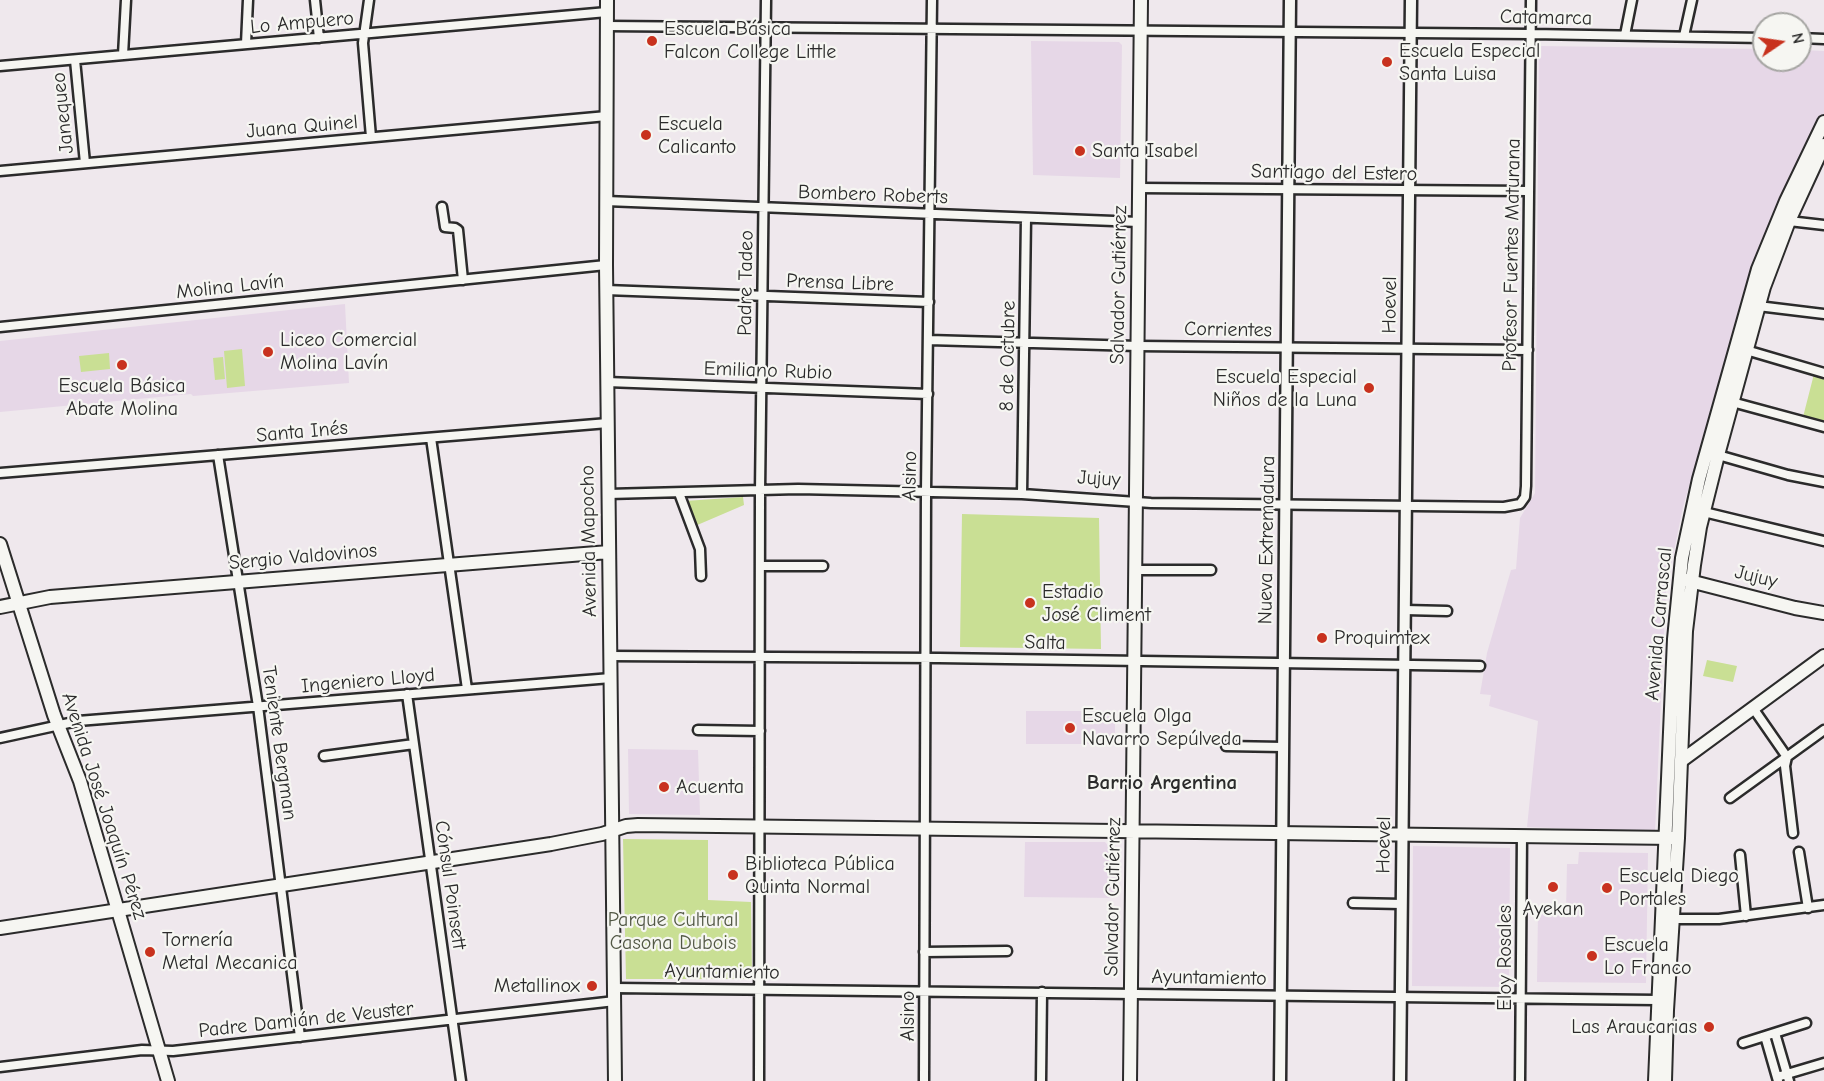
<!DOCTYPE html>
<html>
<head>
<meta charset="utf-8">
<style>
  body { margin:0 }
  #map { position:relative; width:1824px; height:1081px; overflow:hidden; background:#efe8ed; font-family:"Comic Neue",sans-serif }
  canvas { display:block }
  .north { position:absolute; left:1752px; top:12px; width:60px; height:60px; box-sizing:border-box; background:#f6f6f2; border:2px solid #a5a5a2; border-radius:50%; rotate:77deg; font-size:16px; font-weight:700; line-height:24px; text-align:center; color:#2b2b2b }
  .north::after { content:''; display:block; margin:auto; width:21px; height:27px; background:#c8321e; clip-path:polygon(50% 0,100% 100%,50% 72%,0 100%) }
</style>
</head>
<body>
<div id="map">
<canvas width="1824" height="1081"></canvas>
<div class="north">N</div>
</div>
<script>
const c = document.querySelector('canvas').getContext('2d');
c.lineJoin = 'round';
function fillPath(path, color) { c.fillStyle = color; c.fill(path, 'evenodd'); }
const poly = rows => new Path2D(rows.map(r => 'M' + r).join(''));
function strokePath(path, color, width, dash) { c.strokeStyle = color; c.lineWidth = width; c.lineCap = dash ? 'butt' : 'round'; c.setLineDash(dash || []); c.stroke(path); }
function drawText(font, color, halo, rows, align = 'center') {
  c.font = font + ' "Comic Neue",sans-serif'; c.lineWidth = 4.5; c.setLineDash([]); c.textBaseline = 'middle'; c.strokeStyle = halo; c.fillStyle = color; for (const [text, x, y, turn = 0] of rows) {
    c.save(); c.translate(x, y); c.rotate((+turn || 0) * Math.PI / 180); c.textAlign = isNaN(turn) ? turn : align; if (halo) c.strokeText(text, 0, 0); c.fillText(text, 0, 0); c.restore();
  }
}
fillPath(poly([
  [1031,41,1119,42,1122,45,1120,178,1033,175],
  [1539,46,1764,49,1764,60,1800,60,1800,50,1824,51,1824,117,1752,273,1683,507,1666,590,1655,832,1527,827,1538,721,1489,706,1491,695,1480,694,1487,653,1511,570,1516,569,1520,518,1535,493],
  [345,304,349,383,193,396,191,394,0,412,0,341],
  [1026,711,1115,711,1115,744,1026,744],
  [628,749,698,750,700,815,629,814],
  [1025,842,1105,842,1116,855,1115,898,1024,897],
  [1413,846,1510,848,1509,987,1412,986],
  [1579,852,1648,853,1646,983,1537,982,1538,911,1566,911,1567,864,1578,864]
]), '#e6d7e7');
fillPath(poly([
  [242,349,245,386,227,388,224,351],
  [109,353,110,369,81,372,79,356],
  [223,357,225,379,215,380,213,358],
  [1814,374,1824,376,1824,423,1803,417],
  [743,497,744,505,695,526,685,501],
  [962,514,1099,518,1101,649,960,647],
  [1707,660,1737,666,1733,682,1703,676],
  [623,839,708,840,708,900,751,902,752,979,626,979]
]), '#c9df94');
const minor = poly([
  [315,0,319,38],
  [369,0,363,43,371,137],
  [607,26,1531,34,1764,38],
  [1625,35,1632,0],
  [1684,36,1692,0],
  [1800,38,1824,39],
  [246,44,248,0],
  [123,55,126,0],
  [75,60,85,163],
  [0,66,607,12],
  [0,171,607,116],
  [1139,188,1529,191],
  [606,201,1139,222],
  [442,207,445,227,455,228,458,230,463,280],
  [1789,221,1824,225],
  [606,290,929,302],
  [1758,306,1824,314],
  [0,327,606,265],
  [929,340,1138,346,1528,350],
  [1746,350,1824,373],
  [607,382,928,394],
  [1732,402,1824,427],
  [431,438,467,689],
  [218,455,258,706,300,1037],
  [1718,455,1788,475,1824,482],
  [0,473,608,423],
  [679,493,700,549,701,576],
  [608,494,798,489,1022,494,1151,503,1504,507,1520,504,1525,497,1526,486,1531,0],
  [1022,494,1026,218],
  [1704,512,1824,541],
  [760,566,823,566],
  [1135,570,1211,570],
  [1405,610,1447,611],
  [610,656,939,658,1480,666],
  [407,694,461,1081],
  [1753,708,1787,757,1785,766,1793,833],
  [698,730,760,731],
  [0,738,78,721,611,678],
  [1226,746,1283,747],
  [324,756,414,744],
  [1730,798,1824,730],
  [1799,852,1808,908],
  [1740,855,1746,916],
  [1353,903,1402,904],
  [1674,919,1719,919,1824,905],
  [924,952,1007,951],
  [615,988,1657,1000],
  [1775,1033,1789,1081],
  [1765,1036,1778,1081],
  [1743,1043,1806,1023],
  [0,1067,142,1050,173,1051,615,1001],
  [1777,1077,1824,1063],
  [759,1081,760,491,766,0],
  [924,1081,926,491,932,0],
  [1041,1081,1042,992],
  [1520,1081,1522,836]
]);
const tertiary = poly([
  [1280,1081,1290,0],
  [1400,1081,1411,0]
]);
const secondary = poly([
  [607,0,606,265,615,1081],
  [1682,579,1795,608,1824,613],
  [0,607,50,597,609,552],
  [1681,761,1824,656],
  [0,928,551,844,602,834,626,826,638,825,1674,838],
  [1130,1081,1141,0]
]);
const primary = poly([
  [0,544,54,715,80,781,168,1081],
  [1655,1081,1674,639,1682,558,1699,479,1758,269,1786,201,1824,122],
  [1665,1081,1667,1010,1678,838,1686,631,1694,565,1700,527,1718,455,1764,287,1789,221,1824,145]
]);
strokePath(minor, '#2b2b2b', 13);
strokePath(tertiary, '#2b2b2b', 15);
strokePath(secondary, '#2b2b2b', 16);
strokePath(primary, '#2b2b2b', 16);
strokePath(minor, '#f6f6f2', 8);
strokePath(tertiary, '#f6f6f2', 10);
strokePath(secondary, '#f6f6f2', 12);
strokePath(primary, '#f6f6f2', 12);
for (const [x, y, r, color] of [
  [652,41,6,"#c8321e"],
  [1387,62,6,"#c8321e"],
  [646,135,6,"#c8321e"],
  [1080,151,6,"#c8321e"],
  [268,352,6,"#c8321e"],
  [122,365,6,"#c8321e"],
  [1369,388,6,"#c8321e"],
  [1030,603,6,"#c8321e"],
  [1322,638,6,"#c8321e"],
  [1070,728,6,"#c8321e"],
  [664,787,6,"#c8321e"],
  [733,875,6,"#c8321e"],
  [1553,887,6,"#c8321e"],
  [1607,888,6,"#c8321e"],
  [150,952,6,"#c8321e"],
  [1592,956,6,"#c8321e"],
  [592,986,6,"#c8321e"],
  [1709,1027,6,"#c8321e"]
]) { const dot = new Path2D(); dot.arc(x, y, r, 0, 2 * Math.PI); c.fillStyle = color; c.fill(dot); strokePath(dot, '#f6f6f2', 2); }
drawText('20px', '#2b2b2b', '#f6f6f2', [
  ["Catamarca",1546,18,1],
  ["Lo Ampuero",302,23,-5],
  ["Janequeo",63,113,-96],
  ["Juana Quinel",302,127,-5],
  ["Santiago del Estero",1334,173,1],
  ["Bombero Roberts",873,195,2],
  ["Profesor Fuentes Maturana",1512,255,-89],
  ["Padre Tadeo",746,283,-89],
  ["Prensa Libre",840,283,2],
  ["Salvador Gutiérrez",1119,285,-89],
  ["Molina Lavín",230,287,-6],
  ["Hoevel",1390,305,-89],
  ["Corrientes",1228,330,1],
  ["8 de Octubre",1008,356,-89],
  ["Emiliano Rubio",768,371,2],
  ["Santa Inés",302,432,-5],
  ["Alsino",910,476,-89],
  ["Jujuy",1099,479,4],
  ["Nueva Extremadura",1267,540,-89],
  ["Avenida Mapocho",589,541,-91],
  ["Sergio Valdovinos",303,557,-5],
  ["Jujuy",1756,577,14],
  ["Avenida Carrascal",1659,624,-85],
  ["Salta",1045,643,1],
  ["Ingeniero Lloyd",368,681,-5],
  ["Teniente Bergman",279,743,82],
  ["Avenida José Joaquín Pérez",104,806,72],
  ["Hoevel",1384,845,-89],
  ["Cónsul Poinsett",450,885,82],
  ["Salvador Gutiérrez",1113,897,-89],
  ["Eloy Rosales",1505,958,-90],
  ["Ayuntamiento",722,972,1],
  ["Ayuntamiento",1209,978,1],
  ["Alsino",908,1016,-90],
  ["Padre Damián de Veuster",306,1020,-6]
]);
drawText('20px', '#2b2b2b', '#f6f6f2', [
  ["Escuela Básica",664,29],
  ["Falcon College Little",664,52],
  ["Escuela Especial",1399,51],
  ["Santa Luisa",1399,74],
  ["Escuela",658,124],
  ["Calicanto",658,147],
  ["Santa Isabel",1092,151],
  ["Liceo Comercial",280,340],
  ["Molina Lavín",280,363],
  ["Escuela Especial",1357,377,"right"],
  ["Niños de la Luna",1357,400,"right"],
  ["Escuela Básica",122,386,"center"],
  ["Abate Molina",122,409,"center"],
  ["Estadio",1042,592],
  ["José Climent",1042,615],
  ["Proquimtex",1334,638],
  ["Escuela Olga",1082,716],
  ["Navarro Sepúlveda",1082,739],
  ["Acuenta",676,787],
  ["Biblioteca Pública",745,864],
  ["Quinta Normal",745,887],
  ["Escuela Diego",1619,876],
  ["Portales",1619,899],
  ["Ayekan",1553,909,"center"],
  ["Tornería",162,940],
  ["Metal Mecanica",162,963],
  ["Escuela",1604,945],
  ["Lo Franco",1604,968],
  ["Metallinox",580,986,"right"],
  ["Las Araucarias",1697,1027,"right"]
], 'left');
drawText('20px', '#525845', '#f6f6f2', [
  ["Parque Cultural",673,920],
  ["Casona Dubois",673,943]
]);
drawText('bold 21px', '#2b2b2b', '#f6f6f2', [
  ["Barrio Argentina",1162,783]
]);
</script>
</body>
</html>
